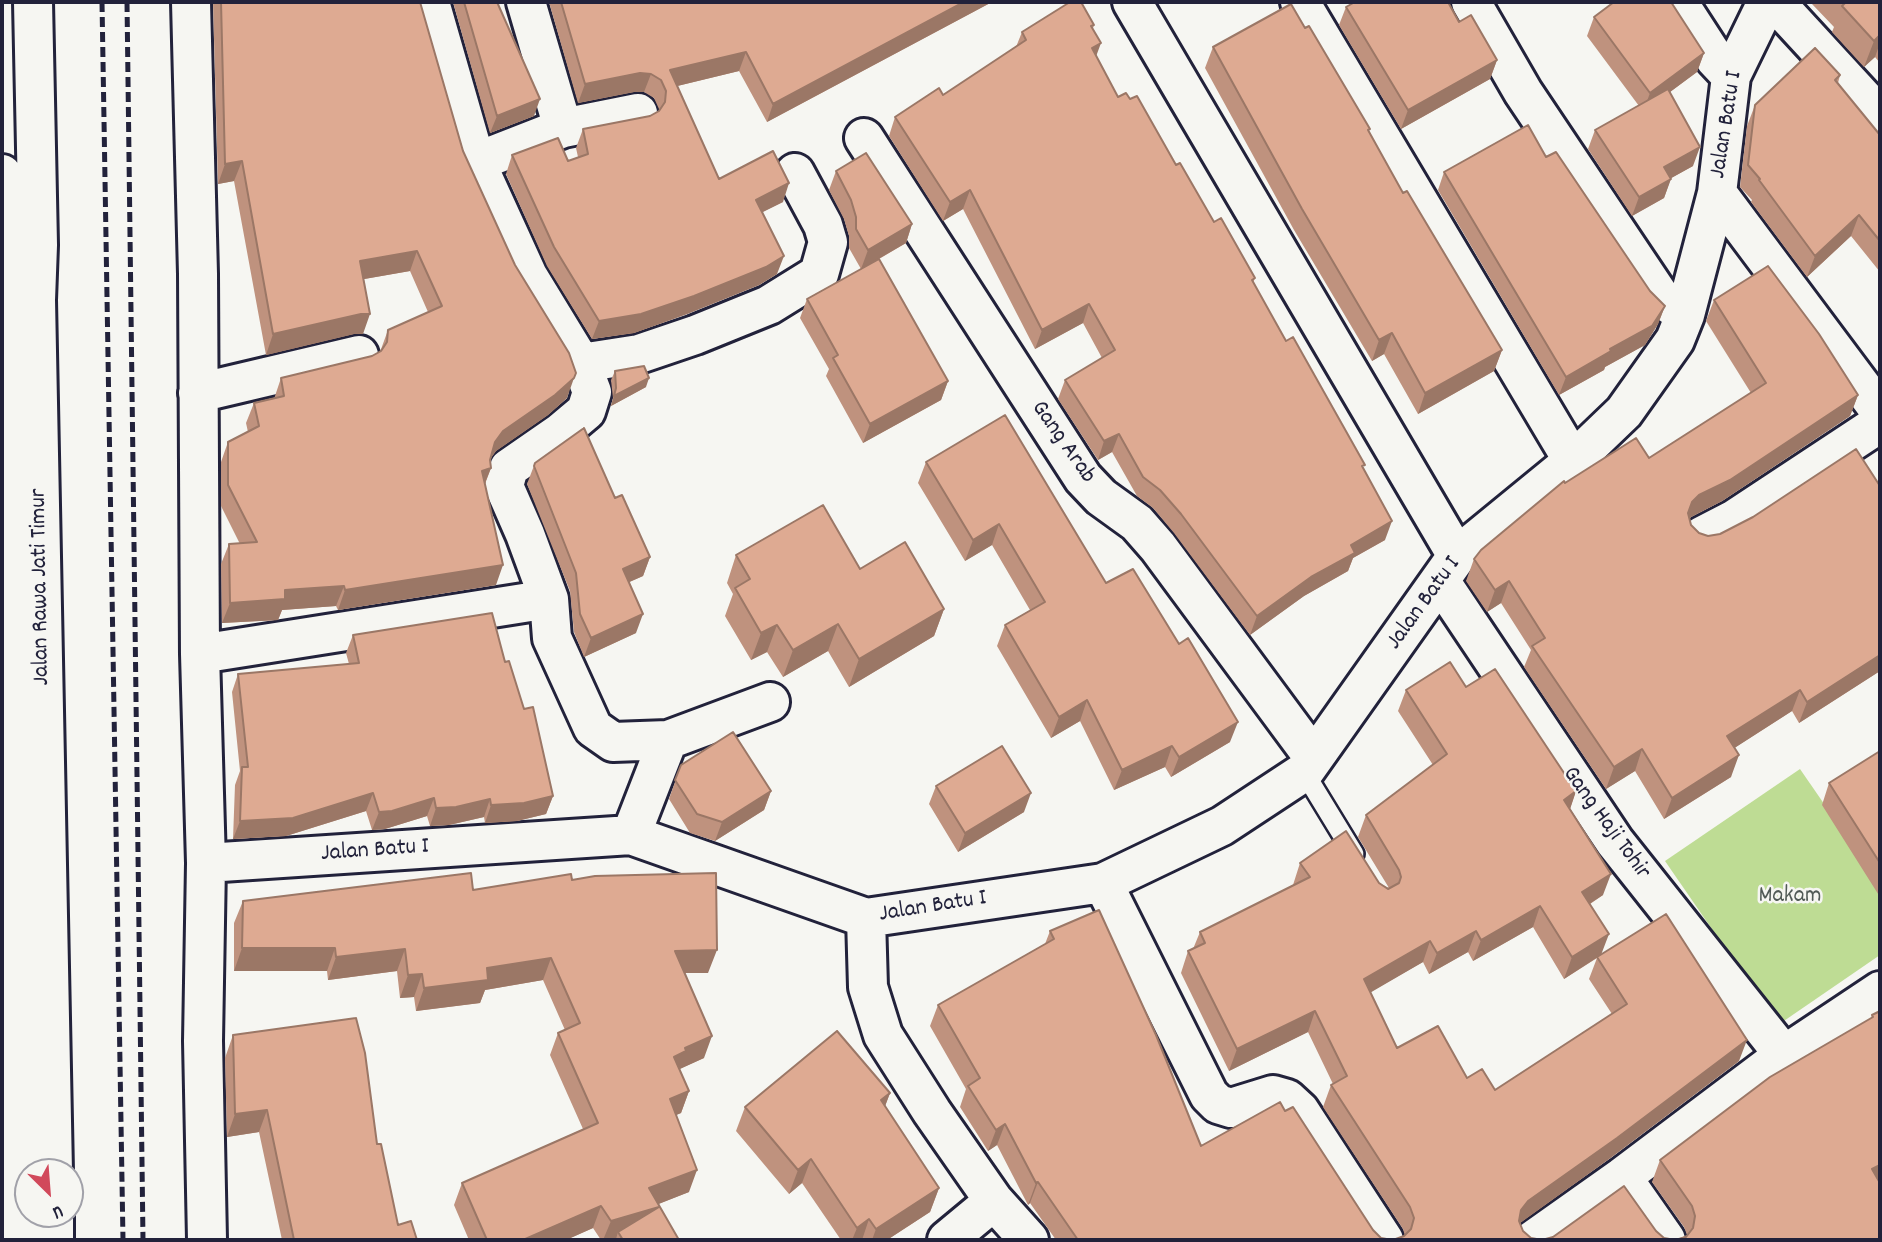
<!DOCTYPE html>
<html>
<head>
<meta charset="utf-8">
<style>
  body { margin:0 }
  #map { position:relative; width:1882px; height:1242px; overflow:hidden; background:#f6f6f2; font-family:Dekko,sans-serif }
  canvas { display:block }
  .frame { position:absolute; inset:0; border:4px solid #22223b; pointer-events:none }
  .north { position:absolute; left:14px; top:1158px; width:70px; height:70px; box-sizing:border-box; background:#f6f6f2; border:2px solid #a1a1a9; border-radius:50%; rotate:155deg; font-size:19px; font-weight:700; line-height:28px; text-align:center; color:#22223b }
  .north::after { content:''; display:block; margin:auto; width:24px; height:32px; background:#d1495b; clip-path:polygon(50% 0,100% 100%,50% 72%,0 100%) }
</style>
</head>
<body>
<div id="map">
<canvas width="1882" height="1242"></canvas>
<div class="frame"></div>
<div class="north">U</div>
</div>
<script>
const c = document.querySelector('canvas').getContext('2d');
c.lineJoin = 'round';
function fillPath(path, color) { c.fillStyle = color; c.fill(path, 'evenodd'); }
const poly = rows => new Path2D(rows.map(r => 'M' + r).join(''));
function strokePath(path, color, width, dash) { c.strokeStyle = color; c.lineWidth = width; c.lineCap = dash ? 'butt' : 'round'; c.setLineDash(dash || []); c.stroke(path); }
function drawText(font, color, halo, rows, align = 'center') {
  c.font = font + ' Dekko,sans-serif'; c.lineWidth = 5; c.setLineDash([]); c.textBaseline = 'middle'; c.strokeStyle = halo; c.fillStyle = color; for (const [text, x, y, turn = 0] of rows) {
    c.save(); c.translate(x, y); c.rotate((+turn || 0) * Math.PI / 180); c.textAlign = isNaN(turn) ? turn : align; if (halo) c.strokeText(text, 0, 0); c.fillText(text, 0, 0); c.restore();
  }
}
fillPath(poly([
  [1800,769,1880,885,1880,955,1778,1025,1665,861]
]), '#bedc94');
const lane = poly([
  [1304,772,1354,854]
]);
const street = poly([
  [191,2,198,274,200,654,206,863,203,1041,207,1240],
  [430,2,476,162,528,276,581,363,592,392,586,411,561,432,509,468,504,486,525,534,549,599,552,638,593,728,613,742,668,740],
  [526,2,563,128],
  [1132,2,1457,556],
  [1300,2,1573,461],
  [1471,2,1523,92,1661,298,1685,315],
  [1678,2,1715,59,1731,76],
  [1775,2,1880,116],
  [864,138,1083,478,1101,497,1137,523,1158,547,1314,758],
  [476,162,563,128,638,113],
  [1717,193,1880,411],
  [581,363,639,354,695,335,769,305,819,274,828,242,823,225,795,173],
  [198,393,359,355],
  [1702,536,1733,520,1880,423],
  [1441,582,1615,842,1784,1055],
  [200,654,549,599],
  [631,835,668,740,770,702],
  [206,863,631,835,866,918,1103,883,1222,826,1304,772,1457,556,1573,461,1624,412,1675,340,1685,315,1717,193,1731,76,1767,2],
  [1103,883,1209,1095,1218,1104,1231,1108,1273,1095,1287,1099,1300,1111,1384,1240],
  [866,918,868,987,883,1035,932,1112,994,1201,1029,1240],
  [1622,1177,1666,1240],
  [947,1240,994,1201],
  [1533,1240,1622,1177,1784,1055,1880,991]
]);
const secondary = poly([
  [33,2,38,245,36,300,53,1172],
  [2,174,22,1240],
  [54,1214,54,1240]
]);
strokePath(lane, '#22223b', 24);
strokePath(street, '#22223b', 44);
strokePath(secondary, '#22223b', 44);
strokePath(lane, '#f6f6f2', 19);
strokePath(street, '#f6f6f2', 38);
strokePath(secondary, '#f6f6f2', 38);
strokePath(poly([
  [102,2,123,1240],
  [127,2,143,1240]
]), '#22223b', 5, [10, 5]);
fillPath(poly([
  [213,2,420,2,463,151,567,398,548,415,496,451,491,458,491,468,485,484,496,585,338,610,336,606,282,610,278,620,222,623,221,564,229,544,240,544,221,506,221,462,228,442,248,432,246,423,254,403,274,399,281,378,372,356,380,352,388,330,428,312,410,271,364,279,363,334,354,334,266,355,234,181,218,184],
  [453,2,497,2,534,116,490,133],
  [549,2,992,2,767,122,739,71,677,86,719,179,783,202,762,212,777,274,759,285,687,314,634,333,592,339,547,266,506,174,512,155,568,161,578,157,576,148,583,129,650,116,659,111,659,109,654,98,644,92,634,92,578,103],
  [1813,2,1880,2,1880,63,1875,57,1864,67,1832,32,1834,27,1812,4],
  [1346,7,1459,22,1497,60,1490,79,1401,129,1339,25],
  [1594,17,1704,53,1697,72,1670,92,1693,166,1671,178,1664,198,1632,216,1588,149,1595,130,1639,106,1587,36],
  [1094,25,1093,28,1096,56,1118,97,1130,99,1176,165,1214,222,1255,278,1253,283,1286,341,1363,468,1385,540,1353,558,1348,571,1304,596,1250,635,1174,533,1153,508,1137,496,1112,452,1098,460,1058,399,1065,380,1102,358,1083,323,1035,349,963,209,943,221,889,136,895,117,943,95,1016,47,1022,32],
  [1305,28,1369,132,1403,193,1502,350,1494,371,1418,414,1384,354,1372,361,1294,230,1205,68,1213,47],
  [1840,75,1838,83,1880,135,1880,272,1851,236,1807,277,1751,202,1752,200,1740,187,1747,126,1755,105],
  [1546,157,1650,291,1665,306,1658,324,1645,345,1605,367,1604,370,1559,395,1438,190,1444,172],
  [836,171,912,224,906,243,879,259,948,381,941,400,863,443,826,376,829,369,800,318,807,299,861,269,849,248,849,236,844,219,829,190],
  [1714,300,1858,395,1850,416,1722,501,1691,517,1689,519,1691,525,1699,533,1708,536,1720,534,1880,486,1880,671,1799,723,1792,711,1734,748,1731,777,1664,819,1635,771,1606,789,1524,667,1531,650,1501,603,1487,612,1466,581,1474,559,1565,483,1649,458,1751,393,1706,321],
  [615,371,646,387,611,406,613,398,611,380],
  [926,462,1106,583,1230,742,1171,777,1165,767,1114,790,1080,721,1051,738,997,646,1005,625,1030,610,992,545,965,561,918,483],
  [535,463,615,498,650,557,643,576,629,582,636,633,584,657,574,632,570,591,527,484],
  [736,555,860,569,944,609,934,636,849,687,828,651,783,677,767,652,751,660,725,616,733,594,727,583],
  [353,635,505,662,524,709,553,796,546,814,517,821,485,823,484,817,449,825,430,826,427,816,385,829,372,830,366,811,286,836,233,839,235,785,240,771,232,692,238,674,349,664,346,653],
  [1466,687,1576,791,1570,809,1603,895,1590,904,1601,955,1739,1061,1609,1159,1520,1223,1523,1231,1531,1238,1405,1236,1403,1229,1323,1107,1331,1085,1333,1084,1308,1032,1229,1071,1181,973,1188,951,1193,949,1200,932,1293,885,1300,863,1379,883,1389,888,1358,837,1366,815,1433,765,1398,711,1406,690],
  [1533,927,1564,979,1597,958,1589,979,1612,1014,1495,1090,1397,1048,1370,992,1423,962,1429,974,1468,952,1473,961],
  [1880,751,1880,897,1822,805,1829,783],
  [681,765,771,791,764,810,715,841,690,833,669,799],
  [936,786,1024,812,958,852,929,804],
  [572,880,708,973,684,973,704,1058,679,1069,689,1091,681,1113,676,1115,689,1192,658,1204,679,1240,615,1240,616,1239,601,1240,593,1228,566,1240,469,1240,454,1205,462,1183,583,1129,550,1055,558,1033,565,1030,543,980,485,990,480,1003,416,1011,414,997,400,998,397,971,328,980,327,971,234,971,234,923,243,901,473,890],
  [1050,931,1201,1146,1285,1111,1373,1230,1381,1238,1392,1240,1056,1240,1030,1203,1028,1205,997,1145,988,1151,960,1107,966,1089,930,1026,938,1005,1045,944],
  [1880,1011,1880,1240,1675,1240,1687,1235,1684,1227,1652,1182,1660,1160,1770,1077,1871,1019,1872,1015],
  [233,1035,377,1144,398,1225,417,1240,282,1240,259,1132,227,1137,225,1058],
  [890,1093,885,1106,939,1188,930,1212,887,1240,841,1240,802,1183,789,1194,736,1131,745,1107]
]), '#bf927e');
fillPath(poly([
  [964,2,992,2,767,122,773,104],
  [1880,35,1880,43,1875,57,1864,67,1874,41],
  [1101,43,1094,62,1092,48],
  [746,52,739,71,665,89,670,70],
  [1704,53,1697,72,1643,112,1650,93],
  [1497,60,1490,79,1401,129,1408,110],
  [640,73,651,74,644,92,634,92,578,103,585,84],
  [540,99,534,116,490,133,497,116],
  [1700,147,1693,166,1657,186,1664,167],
  [242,161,234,181,218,184,225,164],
  [1671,179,1664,198,1632,216,1639,197],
  [789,183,783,202,749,219,756,200],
  [970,190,963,209,943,221,950,202],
  [1859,215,1851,236,1807,277,1815,256],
  [912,224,906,243,861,269,868,250],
  [417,251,410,271,353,281,360,261],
  [784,256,777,274,759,285,687,314,634,333,592,339,599,321],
  [1089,304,1083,323,1035,349,1042,330],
  [1665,306,1658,324,1645,345,1605,367,1604,370,1559,395,1566,377,1610,349],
  [361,314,370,314,363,334,354,334,266,355,273,334],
  [1392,333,1384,354,1372,361,1379,340],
  [1502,350,1494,371,1418,414,1425,393],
  [574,378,567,398,548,415,496,451,488,462,495,442,503,431],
  [649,378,646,387,611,406,614,396],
  [948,381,941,400,863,443,870,424],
  [1858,395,1850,416,1722,501,1691,517,1684,524,1692,502,1699,495],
  [1119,434,1112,452,1098,460,1104,441],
  [491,468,483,488,482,471],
  [1392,521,1385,540,1353,558,1348,571,1304,596,1250,635,1257,616,1351,545],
  [999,524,992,545,965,561,973,540],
  [650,557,643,576,616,588,623,569],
  [503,565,496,585,338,610,345,590],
  [1509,581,1501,603,1487,612,1495,590],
  [344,586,336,606,282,610,278,620,222,623,230,603,285,590],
  [944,609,934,636,849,687,859,659],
  [643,614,636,633,584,657,591,638],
  [838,624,828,651,783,677,793,650],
  [777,625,767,652,751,660,761,633],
  [1880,655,1880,671,1799,723,1807,702],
  [1800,690,1792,711,1719,758,1727,736],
  [1087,700,1080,721,1051,738,1059,717],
  [1238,722,1230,742,1171,777,1179,757],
  [1172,746,1165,767,1114,790,1122,770],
  [1642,749,1635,771,1606,789,1614,767],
  [1739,755,1731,777,1664,819,1672,798],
  [771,791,764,810,715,841,722,822],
  [1576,791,1569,812,1564,800],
  [373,793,366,811,286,836,233,839,240,821],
  [1031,793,1024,812,958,852,965,833],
  [553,796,546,814,517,821,485,823,491,805],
  [434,798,427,816,385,829,372,830,379,812],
  [490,799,484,817,449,825,430,826,436,808],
  [1611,874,1603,895,1574,914,1582,892],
  [1540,906,1533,927,1473,961,1481,940],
  [1476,931,1468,952,1429,974,1437,953],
  [1609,934,1601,955,1564,979,1572,957],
  [1430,941,1423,962,1356,1001,1364,979],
  [242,948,335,948,327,971,234,971],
  [405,949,397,971,328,980,336,957],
  [717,950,708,973,667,973,675,951],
  [551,958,543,980,485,990,480,1003,416,1011,424,988,487,968],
  [422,974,414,997,400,998,408,975],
  [1315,1011,1308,1032,1229,1071,1237,1049],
  [712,1036,704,1058,680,1069,674,1057,685,1048],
  [1747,1040,1739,1061,1609,1159,1520,1223,1513,1232,1521,1210,1528,1201],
  [689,1091,681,1113,662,1121,670,1099],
  [890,1093,881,1117,881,1100],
  [267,1110,259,1132,227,1137,235,1114],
  [1005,1124,997,1145,988,1151,996,1130],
  [811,1159,802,1183,789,1194,798,1170],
  [1880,1165,1880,1182,1872,1169],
  [697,1170,689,1192,641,1211,649,1188],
  [1038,1182,1030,1203,1028,1205,1036,1183],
  [939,1188,930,1212,887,1240,872,1240,876,1229],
  [601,1206,593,1228,566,1240,523,1240],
  [659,1207,618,1232,616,1239,603,1240,611,1221],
  [869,1219,862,1240,852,1240,857,1228]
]), '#9b7766');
const building = poly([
  [221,2,420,2,463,151,515,265,569,353,576,373,574,378,555,395,503,431,495,442,490,460,491,468,482,471,503,565,345,590,344,586,285,590,285,599,230,603,229,544,257,542,228,485,228,442,259,426,254,403,284,396,281,378,372,356,381,351,387,342,388,330,442,306,417,251,360,261,370,314,361,314,273,334,242,161,225,164,221,2],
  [464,2,497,2,540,99,497,116,464,2],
  [561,2,964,2,773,104,746,52,670,70,719,179,773,151,789,183,756,200,784,256,766,267,694,296,641,314,599,321,554,247,512,155,558,138,568,161,588,154,583,129,650,116,659,111,665,102,666,91,661,80,651,74,640,73,585,84,561,2],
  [1070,2,1081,2,1094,25,1091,26,1101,43,1092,48,1118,97,1126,93,1130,99,1137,96,1176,165,1180,163,1214,222,1221,218,1255,278,1252,280,1286,341,1293,337,1365,465,1362,466,1392,521,1351,545,1355,553,1311,577,1257,616,1181,514,1160,490,1143,477,1119,434,1104,441,1065,380,1115,350,1089,304,1042,330,970,190,950,202,895,117,939,88,943,95,1026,40,1022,32,1070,2],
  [1355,2,1448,2,1459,22,1471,15,1497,60,1408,110,1346,7,1355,2],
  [1614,2,1671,2,1704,53,1650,93,1594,17,1614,2],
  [1845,2,1880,2,1880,35,1874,41,1842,6,1846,2,1845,2],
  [1291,4,1305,28,1309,26,1370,129,1368,130,1403,193,1407,191,1502,350,1425,393,1392,333,1379,340,1302,209,1213,47,1291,4],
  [1815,48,1840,75,1835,80,1880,135,1880,241,1859,215,1815,256,1759,180,1760,179,1748,165,1755,105,1815,48],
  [1668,89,1700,147,1664,167,1671,179,1639,197,1595,130,1668,89],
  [1528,125,1546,157,1556,152,1650,291,1665,306,1652,326,1610,349,1611,351,1566,377,1444,172,1528,125],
  [866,153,912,224,868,250,856,229,856,217,851,200,836,171,866,153],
  [879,259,948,381,870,424,833,358,838,355,807,299,879,259],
  [1768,266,1819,334,1858,395,1730,480,1699,495,1692,502,1688,513,1691,525,1699,533,1708,536,1720,534,1753,517,1856,449,1880,486,1880,655,1807,702,1800,690,1727,736,1739,755,1672,798,1642,749,1614,767,1532,646,1545,638,1509,581,1495,590,1474,559,1481,550,1564,481,1565,483,1636,438,1649,458,1766,383,1714,300,1768,266],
  [644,366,649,378,614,396,616,388,615,371,644,366],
  [1005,415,1106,583,1133,569,1179,644,1188,638,1238,722,1179,757,1172,746,1122,770,1087,700,1059,717,1005,625,1045,602,999,524,973,540,926,462,1005,415],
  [584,428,615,498,622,495,650,557,623,569,643,614,591,638,580,614,576,573,534,466,535,463,584,428],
  [823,505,860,569,905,542,944,609,859,659,838,624,793,650,777,625,761,633,735,588,750,579,736,555,823,505],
  [492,613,505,662,509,661,524,709,533,707,553,796,524,803,491,805,490,799,456,807,436,808,434,798,392,811,379,812,373,793,293,818,240,821,242,767,248,767,238,674,359,663,353,635,492,613],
  [1450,662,1466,687,1495,669,1576,791,1564,800,1611,874,1582,892,1609,934,1572,957,1540,906,1481,940,1476,931,1437,953,1430,941,1364,979,1397,1048,1438,1026,1467,1078,1482,1069,1495,1090,1627,1004,1597,957,1666,914,1747,1040,1617,1138,1528,1201,1521,1210,1519,1221,1523,1231,1531,1238,1542,1240,1393,1240,1404,1236,1411,1229,1414,1218,1410,1207,1331,1085,1347,1076,1315,1011,1237,1049,1188,951,1205,943,1200,932,1310,877,1300,863,1346,831,1379,883,1388,889,1399,883,1401,877,1399,870,1366,815,1447,754,1406,690,1450,662],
  [733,732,771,791,722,822,697,814,675,780,681,765,733,732],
  [1002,746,1031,793,965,833,936,786,1002,746],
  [1880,751,1880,863,1829,783,1880,751],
  [471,873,473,890,571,874,572,880,595,876,716,873,717,950,675,951,712,1036,685,1048,686,1051,674,1057,689,1091,670,1099,697,1170,649,1188,679,1240,623,1240,618,1232,659,1207,611,1221,601,1206,523,1240,487,1240,462,1183,598,1123,558,1033,580,1023,551,958,487,968,488,980,424,988,422,974,408,975,405,949,336,957,335,948,242,948,243,901,471,873],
  [1099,910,1156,1035,1201,1146,1280,1102,1285,1111,1293,1107,1373,1230,1381,1238,1392,1240,1078,1240,1038,1182,1036,1183,1005,1124,996,1130,968,1086,980,1078,938,1005,1054,939,1050,931,1099,910],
  [1880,1011,1880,1165,1872,1169,1880,1183,1880,1240,1675,1240,1686,1237,1693,1228,1695,1216,1692,1206,1660,1160,1770,1077,1873,1017,1872,1015,1880,1011],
  [356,1018,365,1053,377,1144,381,1144,398,1225,411,1221,417,1240,294,1240,267,1110,235,1114,233,1035,356,1018],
  [837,1031,890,1093,881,1100,939,1188,876,1229,869,1219,857,1228,811,1159,798,1170,745,1107,837,1031],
  [1624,1186,1656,1231,1664,1238,1675,1240,1542,1240,1553,1237,1624,1186]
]);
fillPath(building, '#deaa92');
strokePath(building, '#9b7766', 2);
drawText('24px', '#22223b', '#f6f6f2', [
  ["Jalan Batu I",1728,125,-81],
  ["Gang Arab",1062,443,55],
  ["Jalan Rawa Jati Timur",42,587,-91],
  ["Jalan Batu I",1425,604,-54],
  ["Gang Haji Tohir",1605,824,54],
  ["Jalan Batu I",375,852,-4],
  ["Jalan Batu I",933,908,-9]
]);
drawText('24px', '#515a56', '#f6f6f2', [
  ["Makam",1790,898]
]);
</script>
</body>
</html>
